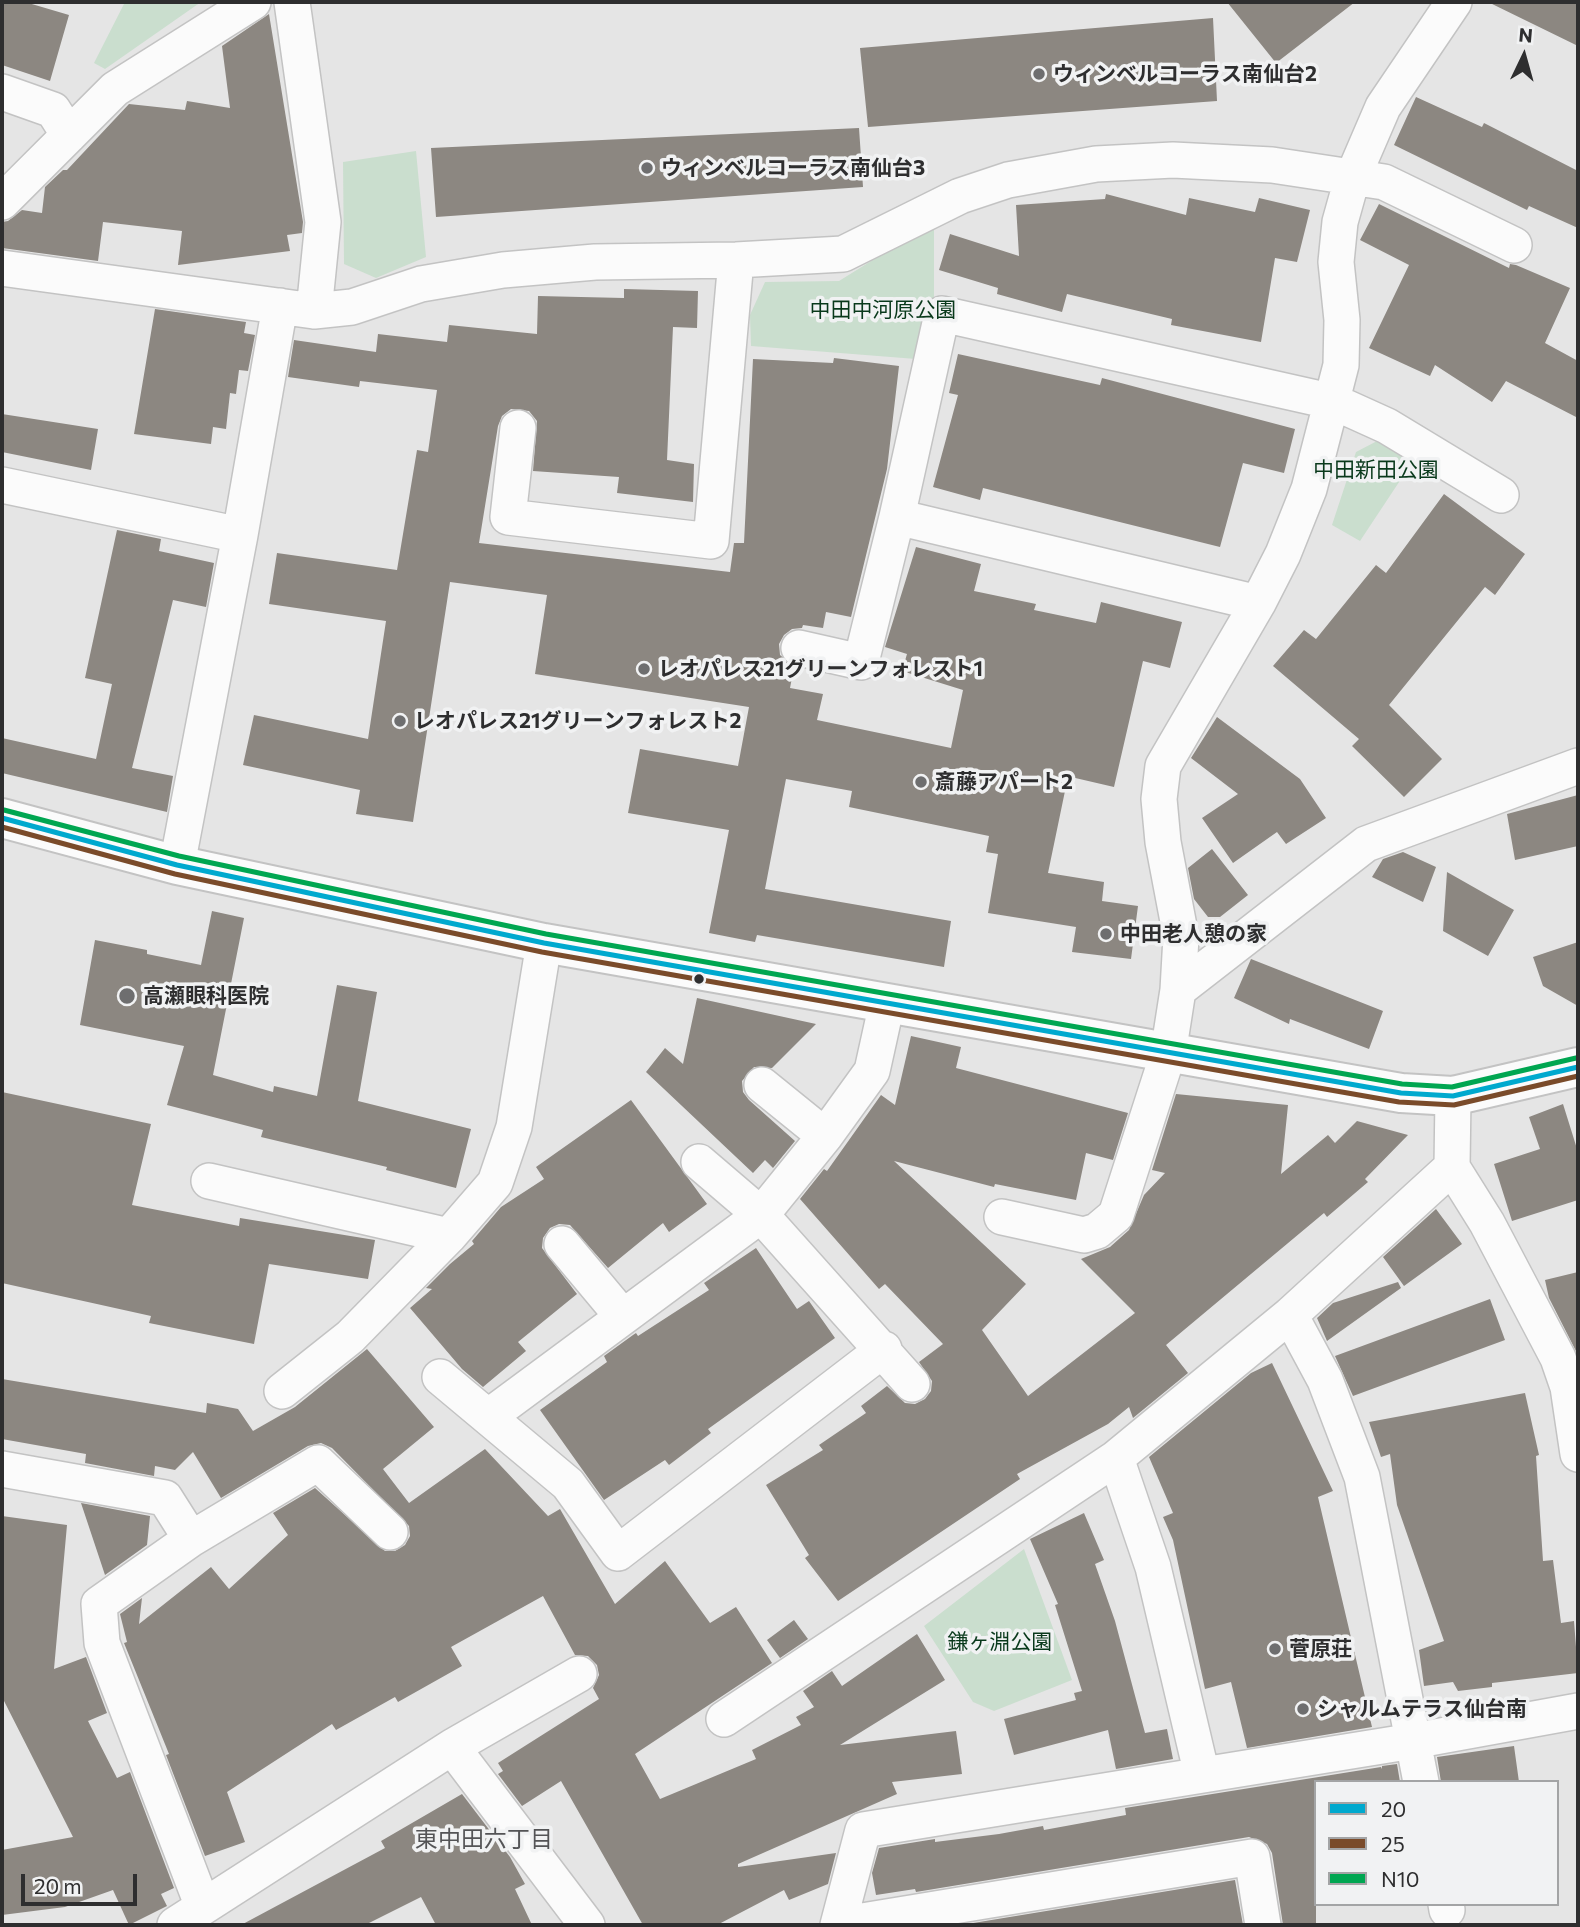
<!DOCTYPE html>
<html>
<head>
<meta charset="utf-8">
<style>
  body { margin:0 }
  #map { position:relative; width:1580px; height:1927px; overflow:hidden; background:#e5e5e5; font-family:Commissioner,sans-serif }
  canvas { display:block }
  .frame { position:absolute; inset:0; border:4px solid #2e2e2f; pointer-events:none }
  .legend { position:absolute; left:1314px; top:1780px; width:245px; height:126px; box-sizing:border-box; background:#f1f2f3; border:2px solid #a3a4a5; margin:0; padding:9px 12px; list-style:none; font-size:21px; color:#2e2e2f }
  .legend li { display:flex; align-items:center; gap:14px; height:35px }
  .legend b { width:35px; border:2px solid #a3a4a5 }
  .north { position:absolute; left:1489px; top:21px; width:70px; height:70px; -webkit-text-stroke:5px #f1f2f3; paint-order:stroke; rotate:5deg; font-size:19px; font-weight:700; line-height:28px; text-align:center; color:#2e2e2f }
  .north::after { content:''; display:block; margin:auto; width:24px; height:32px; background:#2e2e2f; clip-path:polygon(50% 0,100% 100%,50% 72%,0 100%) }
  .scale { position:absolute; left:21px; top:1874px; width:116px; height:32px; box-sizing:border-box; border:4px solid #2e2e2f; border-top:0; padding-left:9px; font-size:21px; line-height:24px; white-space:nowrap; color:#2e2e2f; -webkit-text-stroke:5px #f1f2f3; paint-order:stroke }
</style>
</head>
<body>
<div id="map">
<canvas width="1580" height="1927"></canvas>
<div class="frame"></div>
<ul class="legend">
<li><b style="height:9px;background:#00a9ce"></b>20</li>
<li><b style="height:9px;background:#7a4b2a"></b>25</li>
<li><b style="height:9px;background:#00a651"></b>N10</li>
</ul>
<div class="north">N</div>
<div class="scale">20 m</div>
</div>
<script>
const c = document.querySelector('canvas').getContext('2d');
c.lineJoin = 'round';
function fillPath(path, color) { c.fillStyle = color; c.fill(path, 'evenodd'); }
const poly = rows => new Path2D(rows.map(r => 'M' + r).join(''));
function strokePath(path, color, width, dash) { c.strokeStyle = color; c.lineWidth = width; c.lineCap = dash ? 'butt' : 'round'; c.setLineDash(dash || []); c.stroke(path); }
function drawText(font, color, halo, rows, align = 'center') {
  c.font = font + ' Commissioner,"Noto Sans JP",sans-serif'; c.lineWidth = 7; c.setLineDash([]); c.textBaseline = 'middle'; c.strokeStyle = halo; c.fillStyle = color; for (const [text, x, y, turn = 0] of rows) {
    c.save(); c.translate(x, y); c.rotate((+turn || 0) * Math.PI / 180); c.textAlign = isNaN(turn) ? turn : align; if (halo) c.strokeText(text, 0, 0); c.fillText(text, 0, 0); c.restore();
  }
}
fillPath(poly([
  [125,2,201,2,105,69,94,63],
  [416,151,426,257,376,278,344,264,343,162],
  [934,222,934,305,916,359,751,346,750,315,765,282,839,281],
  [1379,440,1411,464,1360,541,1332,525,1356,452],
  [1024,1549,1072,1680,994,1711,973,1702,924,1626]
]), '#cadece');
fillPath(poly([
  [2,2,25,2,69,15,50,81,2,65],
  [1227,2,1355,2,1276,63],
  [1488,2,1578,2,1578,46],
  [269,14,303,222,302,233,287,235,290,251,178,265,182,231,103,222,98,261,2,248,2,222,8,221,22,210,42,213,45,187,63,170,67,170,129,104,185,110,187,101,230,108,222,46],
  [1213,18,1217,101,868,127,860,48],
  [1416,97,1482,127,1484,123,1578,171,1578,228,1529,206,1527,210,1394,145],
  [859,128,863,187,436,217,431,148],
  [1106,194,1186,215,1189,198,1255,212,1259,198,1310,210,1297,262,1275,258,1261,342,1171,325,1172,319,1067,294,1062,312,997,294,998,288,939,270,950,234,1019,256,1016,205,1105,199],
  [1379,204,1509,268,1510,264,1516,265,1570,288,1545,343,1578,361,1578,418,1506,381,1492,402,1435,365,1430,376,1369,348,1409,265,1360,240],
  [624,289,698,291,697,328,673,327,667,460,694,464,693,502,617,493,619,477,533,471,537,421,529,411,511,409,502,416,498,426,479,543,730,572,734,543,744,543,753,359,833,363,834,358,899,366,887,469,851,617,826,612,823,628,803,625,802,628,792,629,784,635,779,644,780,655,794,667,790,688,823,694,817,720,951,748,963,690,902,671,907,654,885,647,916,547,981,564,974,591,1036,604,1034,610,1096,623,1101,602,1182,622,1170,668,1143,661,1114,787,1071,777,1068,792,1065,791,1048,873,1104,882,1102,901,1138,906,1131,959,1072,952,1076,927,988,913,998,854,986,852,989,836,849,807,852,791,786,779,765,889,951,921,944,967,757,935,755,942,709,933,729,830,628,813,640,749,738,766,749,707,535,674,547,595,450,582,413,822,356,814,360,790,243,765,254,715,368,739,386,621,269,604,277,553,397,570,417,450,428,452,437,390,360,381,359,387,288,377,294,340,376,352,378,334,447,342,449,325,537,334,538,296,624,298],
  [155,309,246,322,244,333,255,335,248,371,239,370,236,394,230,393,226,429,213,427,211,444,134,434],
  [958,354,1100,385,1102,378,1295,429,1284,473,1243,463,1220,547,983,488,980,500,933,487,958,395,949,393],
  [2,414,98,429,91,470,2,452],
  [1444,494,1525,554,1495,595,1485,587,1389,705,1442,759,1404,797,1352,746,1359,739,1273,666,1304,630,1316,639,1376,565,1386,573],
  [117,530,161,539,159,551,214,563,206,607,173,600,132,768,173,776,167,812,2,773,2,738,96,759,112,684,85,678],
  [1217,717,1300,779,1326,818,1286,844,1277,832,1233,863,1202,818,1238,794,1191,758],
  [1578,795,1578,846,1515,860,1507,814],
  [1212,849,1248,895,1220,917,1208,917,1194,899,1188,868],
  [1403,852,1436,867,1423,902,1372,877,1383,859],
  [1447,872,1514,910,1488,956,1443,931],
  [212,911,244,918,213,1075,273,1092,274,1086,317,1096,337,985,377,992,358,1101,471,1129,456,1188,386,1170,387,1167,261,1137,263,1130,167,1105,184,1046,80,1025,95,940,147,950,147,954,201,965],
  [1578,942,1578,1006,1543,986,1533,957],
  [1251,959,1383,1011,1369,1049,1290,1019,1289,1024,1234,998],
  [697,998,816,1024,772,1068,754,1067,742,1081,743,1092,749,1100,795,1141,773,1168,765,1160,753,1173,646,1072,665,1048,683,1064],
  [911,1036,961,1047,956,1068,1128,1113,1113,1160,1086,1153,1076,1200,995,1184,994,1187,894,1161,1026,1284,982,1330,1028,1396,1135,1313,1081,1259,1110,1247,1129,1230,1144,1195,1165,1173,1152,1170,1176,1094,1288,1105,1281,1174,1328,1135,1335,1143,1357,1121,1408,1135,1365,1179,1368,1182,1327,1217,1324,1213,1166,1345,1188,1373,1133,1418,1129,1407,1108,1424,1017,1474,1020,1479,838,1601,805,1558,809,1555,766,1485,823,1450,819,1445,866,1413,861,1406,887,1386,905,1403,915,1404,925,1399,931,1391,932,1381,919,1362,943,1344,885,1284,879,1289,800,1199,824,1169,827,1171,881,1095,895,1105],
  [2,1092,151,1124,132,1205,239,1226,240,1218,375,1240,368,1279,269,1264,254,1344,149,1323,151,1316,2,1283],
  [631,1100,707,1204,669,1232,663,1223,608,1268,570,1225,559,1224,550,1228,543,1238,542,1248,577,1294,518,1342,526,1351,483,1387,462,1369,410,1308,432,1289,426,1288,450,1264,474,1244,472,1241,501,1207,544,1179,536,1167],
  [1563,1104,1578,1152,1578,1200,1512,1221,1494,1164,1540,1149,1529,1117],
  [1436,1209,1462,1244,1404,1286,1383,1257],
  [756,1248,797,1309,809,1301,835,1338,708,1429,711,1433,669,1465,665,1460,604,1500,540,1410,607,1362,604,1356,633,1335,636,1333,638,1336,709,1290,704,1283],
  [1578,1272,1578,1355,1549,1298,1545,1280],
  [1398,1282,1401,1288,1327,1341,1317,1318,1333,1303],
  [1490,1299,1505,1340,1353,1396,1335,1356],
  [367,1349,434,1427,383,1469,409,1503,485,1449,548,1516,560,1509,615,1604,665,1561,710,1623,736,1607,772,1663,635,1754,660,1799,756,1759,752,1750,801,1725,796,1717,814,1707,803,1691,832,1671,842,1686,917,1634,945,1680,840,1745,956,1731,962,1774,892,1782,897,1794,738,1864,738,1867,836,1853,828,1884,789,1900,784,1890,717,1925,643,1925,561,1781,522,1806,498,1774,503,1771,498,1763,599,1699,593,1688,599,1675,597,1665,588,1656,575,1655,543,1596,451,1647,462,1666,398,1702,395,1697,336,1730,332,1724,227,1792,245,1842,205,1856,166,1755,169,1754,124,1643,127,1642,120,1614,142,1598,139,1624,211,1567,229,1589,288,1535,273,1513,315,1488,385,1551,395,1551,405,1545,410,1536,409,1526,332,1448,321,1443,308,1446,221,1498,193,1452,175,1470,155,1466,154,1476,85,1463,86,1454,2,1439,2,1379,206,1413,207,1403,238,1409,253,1431,295,1407],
  [1272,1363,1333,1491,1318,1497,1372,1727,1247,1748,1231,1682,1205,1689,1173,1540,1163,1517,1173,1513,1149,1457,1251,1373],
  [1525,1393,1539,1455,1536,1456,1543,1561,1553,1560,1561,1623,1574,1621,1578,1673,1492,1683,1492,1687,1458,1691,1453,1682,1424,1686,1419,1650,1444,1641,1397,1505,1390,1454,1381,1457,1369,1422],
  [81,1503,150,1516,147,1545,105,1575],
  [1084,1513,1104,1560,1095,1564,1115,1621,1145,1733,1167,1729,1173,1759,1116,1769,1108,1730,1014,1755,1004,1719,1076,1700,1074,1693,1082,1691,1055,1605,1058,1604,1030,1539],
  [2,1516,67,1525,54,1669,86,1657,107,1713,88,1721,117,1778,130,1772,174,1888,161,1894,167,1906,129,1925,113,1890,65,1907,2,1915,2,1850,73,1837,2,1697],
  [794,1620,808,1639,780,1658,767,1640],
  [1514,1746,1519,1782,1441,1782,1437,1757],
  [1397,1764,1400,1782,1316,1782,1316,1925,1283,1925,1272,1853,1267,1844,1249,1837,916,1892,915,1889,876,1895,872,1873,879,1848,935,1839,935,1842,999,1834,1043,1826,1044,1830,1126,1815,1125,1808,1381,1767,1382,1769,1382,1766],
  [462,1794,510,1857,525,1884,515,1889,532,1925,436,1925,421,1897,365,1925,241,1925,385,1848,381,1841],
  [1235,1880,1243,1925,961,1925]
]), '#8c8781');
const street = poly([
  [292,2,323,222,314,311],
  [2,92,53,110,69,135],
  [2,202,115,89,253,2],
  [2,268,314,311,352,307,421,284,503,270,595,262,736,260,843,254,960,196,1008,180,1096,164,1173,160,1272,165,1384,182,1514,245],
  [518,428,508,517,711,541,736,260],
  [2,485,240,535],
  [1258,603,897,517,942,314,1334,402,1387,426,1501,495],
  [799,648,861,662,897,517],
  [177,865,240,535,280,306],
  [1178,990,1366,844,1578,766],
  [762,1085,825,1136],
  [1453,1096,1452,1167,1487,1223,1558,1358,1568,1387,1578,1454],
  [699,1162,761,1215,912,1384],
  [209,1181,449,1236],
  [1002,1217,1084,1235,1097,1231,1116,1215,1168,1054,1178,990,1181,937,1163,842,1159,799,1163,766,1258,603,1283,554,1309,489,1341,365,1342,320,1336,262,1340,222,1352,179,1383,107,1454,2],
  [562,1244,623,1317],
  [1290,1315,1325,1380,1362,1477,1421,1782],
  [440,1377,568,1484,618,1553,884,1349],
  [282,1391,350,1337,449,1236,495,1183,514,1127,544,943],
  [488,1417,761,1215,825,1136,872,1071,887,1003],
  [1116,1458,1153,1567,1202,1775],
  [2,1469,165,1498,191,1539],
  [724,1719,1116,1458,1290,1315,1452,1167],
  [452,1747,579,1674],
  [1446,1904,1447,1910],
  [203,1907,102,1643,99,1604,191,1539,318,1463,390,1532],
  [175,1925,452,1747,587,1925],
  [838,1925,863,1830,1413,1741,1578,1711],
  [838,1925,1252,1857,1263,1925]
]);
const secondary = poly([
  [2,818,177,865,544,943,1401,1093,1453,1096,1578,1067]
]);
strokePath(street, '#c3c3c3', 38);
strokePath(secondary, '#c3c3c3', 42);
strokePath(street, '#fbfbfb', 35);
strokePath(secondary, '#fbfbfb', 38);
strokePath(poly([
  [2,818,177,865,544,943,1401,1093,1453,1096,1578,1067]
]), '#00a9ce', 5);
strokePath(poly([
  [2,827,175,874,542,952,1399,1102,1454,1105,1578,1076]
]), '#7a4b2a', 5);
strokePath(poly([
  [4,810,179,856,546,934,1402,1084,1452,1087,1576,1058]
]), '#00a651', 5);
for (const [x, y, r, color] of [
  [1039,74,7,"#6e6e6f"],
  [647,168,7,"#6e6e6f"],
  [644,669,7,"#6e6e6f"],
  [400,721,7,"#6e6e6f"],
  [921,782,7,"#6e6e6f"],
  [1106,934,7,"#6e6e6f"],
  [699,979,6,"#2e2e2f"],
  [127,996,9,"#6e6e6f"],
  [1275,1649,7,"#6e6e6f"],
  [1303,1709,7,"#6e6e6f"]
]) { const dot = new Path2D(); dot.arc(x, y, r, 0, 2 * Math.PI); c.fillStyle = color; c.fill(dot); strokePath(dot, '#f1f2f3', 2.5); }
drawText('bold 21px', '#2e2e2f', '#f1f2f3', [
  ["ウィンベルコーラス南仙台2",1053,74],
  ["ウィンベルコーラス南仙台3",661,168],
  ["レオパレス21グリーンフォレスト1",658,669],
  ["レオパレス21グリーンフォレスト2",414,721],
  ["斎藤アパート2",935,782],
  ["中田老人憩の家",1120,934],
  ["高瀬眼科医院",143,996],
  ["菅原荘",1289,1649],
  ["シャルムテラス仙台南",1317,1709]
], 'left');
drawText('21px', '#09391b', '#f1f2f3', [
  ["中田中河原公園",883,310],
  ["中田新田公園",1376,470],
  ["鎌ヶ淵公園",1000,1642]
]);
drawText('23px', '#545456', '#f1f2f3', [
  ["東中田六丁目",484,1839]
]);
</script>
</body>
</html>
